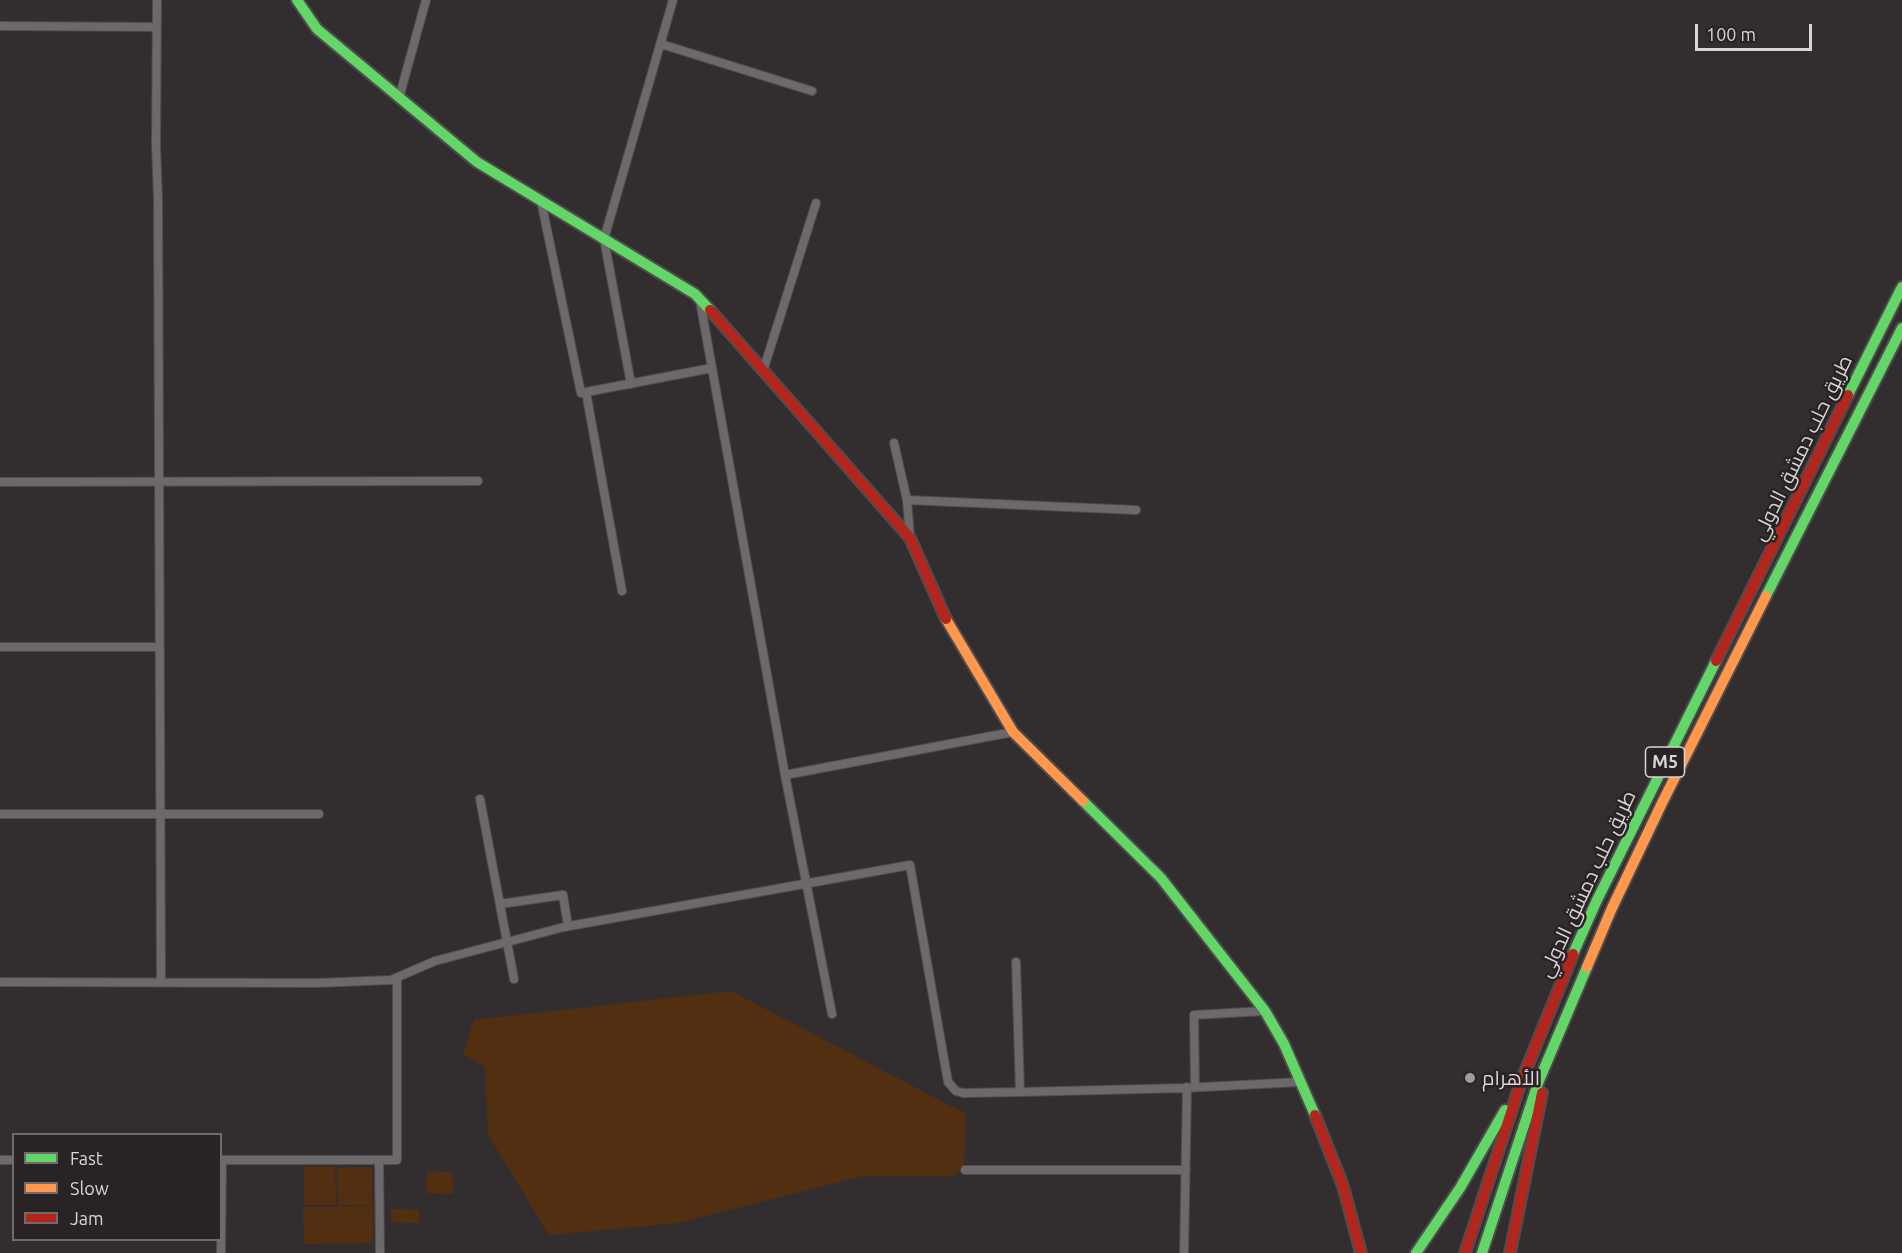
<!DOCTYPE html>
<html>
<head>
<meta charset="utf-8">
<style>
  body { margin:0 }
  #map { position:relative; width:1902px; height:1253px; overflow:hidden; background:#322e2f; font-family:Ubuntu,sans-serif }
  canvas { display:block }
  .legend { position:absolute; left:12px; top:1133px; width:210px; height:108px; box-sizing:border-box; background:#292325; border:2px solid #6f6a6c; margin:0; padding:8px 10px; list-style:none; font-size:18px; color:#d9d5d6 }
  .legend li { display:flex; align-items:center; gap:12px; height:30px }
  .legend b { width:30px; border:2px solid #6f6a6c }
  .scale { position:absolute; left:1695px; top:24px; width:117px; height:27px; box-sizing:border-box; border:3px solid #d9d5d6; border-top:0; padding-left:8px; font-size:18px; line-height:21px; white-space:nowrap; color:#d9d5d6; -webkit-text-stroke:4px #292325; paint-order:stroke }
</style>
</head>
<body>
<div id="map">
<canvas width="1902" height="1253"></canvas>
<ul class="legend">
<li><b style="height:8px;background:#63d668"></b>Fast</li>
<li><b style="height:8px;background:#ff974d"></b>Slow</li>
<li><b style="height:8px;background:#b3261e"></b>Jam</li>
</ul>
<div class="scale">100 m</div>
</div>
<script>
const c = document.querySelector('canvas').getContext('2d');
c.lineJoin = 'round';
function fillPath(path, color) { c.fillStyle = color; c.fill(path, 'evenodd'); }
const poly = rows => new Path2D(rows.map(r => 'M' + r).join(''));
function strokePath(path, color, width, dash) { c.strokeStyle = color; c.lineWidth = width; c.lineCap = dash ? 'butt' : 'round'; c.setLineDash(dash || []); c.stroke(path); }
function drawText(font, color, halo, rows, align = 'center') {
  c.font = font + ' Ubuntu,Cairo,sans-serif'; c.lineWidth = 5; c.setLineDash([]); c.textBaseline = 'middle'; c.strokeStyle = halo; c.fillStyle = color; for (const [text, x, y, turn = 0] of rows) {
    c.save(); c.translate(x, y); c.rotate((+turn || 0) * Math.PI / 180); c.textAlign = isNaN(turn) ? turn : align; if (halo) c.strokeText(text, 0, 0); c.fillText(text, 0, 0); c.restore();
  }
}
fillPath(poly([
  [731,991,966,1114,964,1164,955,1176,863,1176,678,1223,549,1235,488,1135,485,1067,463,1054,474,1020],
  [304,1167,335,1167,336,1205,304,1205],
  [372,1167,372,1205,338,1205,337,1168],
  [427,1171,452,1172,453,1194,426,1193],
  [373,1206,373,1243,304,1244,303,1207],
  [391,1209,419,1210,419,1223,391,1222]
]), '#532f11');
const street = poly([
  [157,0,156,145,158,199,161,982],
  [0,26,157,27],
  [661,44,812,91],
  [399,98,426,0],
  [541,201,581,393,712,368],
  [700,301,785,775,832,1014],
  [763,371,816,203],
  [631,384,604,239,673,0],
  [586,392,622,591],
  [894,443,907,500,910,537],
  [0,482,478,481],
  [907,500,1136,510],
  [0,647,158,647],
  [785,775,1013,732],
  [480,799,514,979],
  [0,814,319,814],
  [500,904,563,895,568,926],
  [1016,962,1020,1092],
  [0,982,317,983,391,980,435,961,564,927,910,865,948,1082,956,1091,963,1093,1020,1092,1184,1088,1300,1082],
  [1195,1087,1194,1015,1265,1011],
  [0,1160,14,1160],
  [220,1160,397,1160,397,978],
  [379,1160,380,1253],
  [965,1170,1186,1170],
  [221,1253,222,1160],
  [1184,1253,1187,1087]
]);
const fast = poly([
  [297,0,317,29,477,162,695,294,710,310],
  [1848,395,1902,287],
  [1766,596,1902,328],
  [1083,801,1161,878,1265,1011,1284,1044,1315,1115],
  [1573,954,1597,900,1716,661],
  [1416,1253,1460,1188,1505,1110],
  [1482,1253,1538,1083,1587,967]
]);
const slow = poly([
  [946,619,1013,732,1083,801],
  [1587,967,1612,908,1662,803,1766,596]
]);
const jam = poly([
  [710,310,910,538,946,619],
  [1716,661,1848,395],
  [1315,1115,1343,1186,1361,1253],
  [1465,1253,1521,1082,1573,954],
  [1510,1253,1542,1093]
]);
strokePath(street, '#4f4c4d', 10);
strokePath(fast, '#4f4c4d', 14);
strokePath(slow, '#4f4c4d', 14);
strokePath(jam, '#4f4c4d', 14);
strokePath(street, '#6c696a', 8);
strokePath(fast, '#63d668', 10);
strokePath(slow, '#ff974d', 10);
strokePath(jam, '#b3261e', 10);
for (const [x, y, r, color] of [
  [1470,1078,6,"#9f9b9c"]
]) { const dot = new Path2D(); dot.arc(x, y, r, 0, 2 * Math.PI); c.fillStyle = color; c.fill(dot); strokePath(dot, '#292325', 2); }
for (const [x, y, w] of [
  [1665,762,39]
]) { const box = new Path2D(); box.roundRect(x - w / 2, y - 15, w, 30, 4.5); c.fillStyle = '#292325'; c.fill(box); strokePath(box, '#d9d5d6', 1.5); }
drawText('bold 18px', '#d9d5d6', null, [
  ["M5",1665,762]
]);
drawText('20px', '#d9d5d6', '#292325', [
  ["طريق حلب دمشق الدولي",1802,448,-64],
  ["طريق حلب دمشق الدولي",1587,884,-65]
]);
drawText('20px', '#d9d5d6', '#292325', [
  ["الأهرام",1482,1078]
], 'left');
</script>
</body>
</html>
